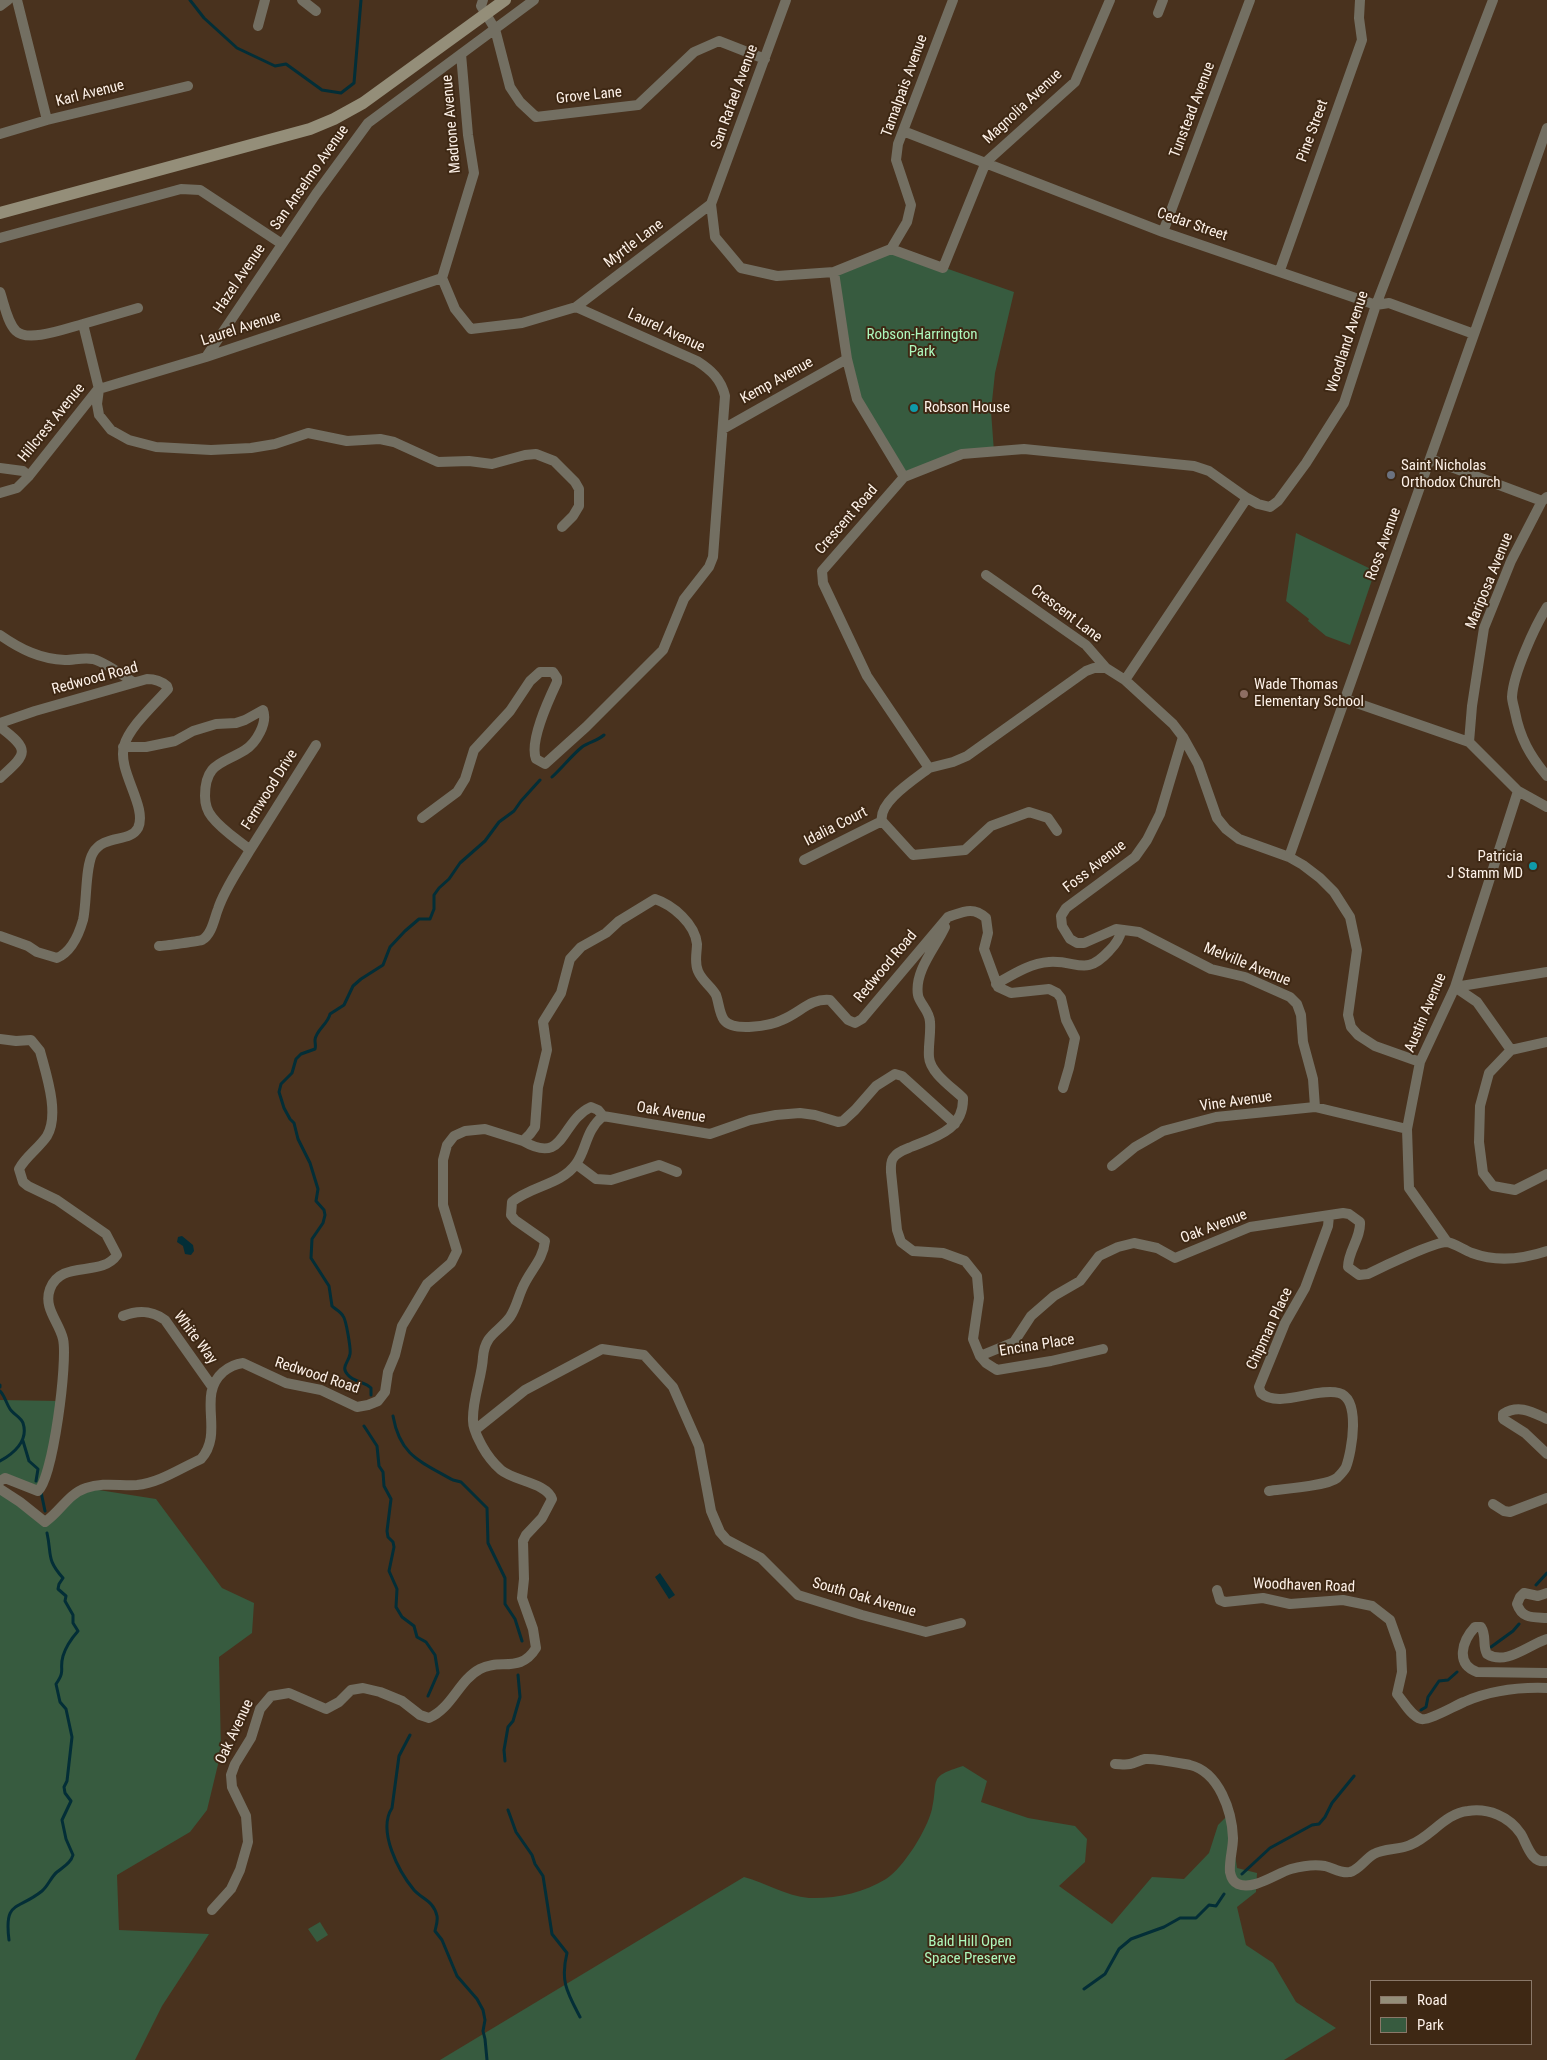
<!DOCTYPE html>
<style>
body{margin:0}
#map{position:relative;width:1547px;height:2060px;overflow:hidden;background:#49321e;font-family:"Roboto Condensed",sans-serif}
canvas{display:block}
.legend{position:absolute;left:1370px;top:1980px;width:162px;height:65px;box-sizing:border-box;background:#3e2814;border:1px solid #8a7869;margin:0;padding:6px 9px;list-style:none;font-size:15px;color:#fdf1e8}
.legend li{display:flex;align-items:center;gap:10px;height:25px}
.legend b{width:25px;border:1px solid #8a7869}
</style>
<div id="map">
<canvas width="1547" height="2060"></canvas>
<ul class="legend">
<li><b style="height:6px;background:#948e79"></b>Road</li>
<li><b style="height:14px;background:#375b3f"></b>Park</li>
</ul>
</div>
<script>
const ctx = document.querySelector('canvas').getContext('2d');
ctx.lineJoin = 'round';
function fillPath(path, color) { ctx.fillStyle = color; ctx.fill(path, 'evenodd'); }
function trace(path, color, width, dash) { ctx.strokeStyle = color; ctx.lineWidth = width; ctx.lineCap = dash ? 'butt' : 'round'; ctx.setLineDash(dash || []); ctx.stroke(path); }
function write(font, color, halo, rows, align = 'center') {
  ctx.font = font + ' "Roboto Condensed",sans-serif'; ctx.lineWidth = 4; ctx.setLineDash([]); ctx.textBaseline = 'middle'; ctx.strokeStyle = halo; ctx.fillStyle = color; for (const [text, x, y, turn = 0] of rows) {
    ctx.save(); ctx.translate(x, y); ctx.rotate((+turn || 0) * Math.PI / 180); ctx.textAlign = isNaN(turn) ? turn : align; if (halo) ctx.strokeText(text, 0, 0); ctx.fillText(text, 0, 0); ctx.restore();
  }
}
const green = new Path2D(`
 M891,249L1014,292L995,373L991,411L994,452L962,454L904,477L857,399L834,272Z
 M1296,533L1375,571L1350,645L1326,636L1308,621L1309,619L1286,601Z
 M0,1400L60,1401L42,1488L0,1481Z
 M86,1488L156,1499L222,1588L254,1603L252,1633L219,1657L221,1752L207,1810L190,1832L117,1875L119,1930L209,1934L162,2006L135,2060H0V1489L43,1521Z
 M963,1766L987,1781L981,1802L1028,1818L1075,1826L1087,1839L1085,1862L1059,1886L1112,1924L1152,1877L1184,1879L1209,1853L1218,1825L1229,1814L1237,1868L1257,1873L1256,1892L1237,1907L1246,1945L1273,1963L1296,2002L1336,2028L1284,2060H440L744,1877C766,1883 786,1896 809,1898C835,1899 863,1893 886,1879C904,1867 927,1830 932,1809C939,1779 927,1777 963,1766Z
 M320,1922L328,1935L317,1942L308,1929Z`);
const water = new Path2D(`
 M182,1236L193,1245L194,1251L191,1255L185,1254L183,1246L177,1242L178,1237Z
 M660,1573L675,1595L669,1599L655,1577Z`);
const stream = new Path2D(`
 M190,0L204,18L237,48L275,66L286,64L322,90L341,93L354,83L361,0
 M552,777C563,767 571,756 582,747C589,742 597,741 604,735
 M0,1385V1387
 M0,1391C5,1396 6,1403 10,1409C13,1414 21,1417 23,1423C29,1441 13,1454 0,1461
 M371,1395V1388C365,1382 354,1382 348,1375C340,1367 349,1362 350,1354C351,1349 346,1319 343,1316C341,1312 335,1309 332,1306L329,1286L311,1258L312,1239L323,1223L325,1215L324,1210L316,1201L318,1189L310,1163L298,1139L294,1123L290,1119L284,1108L279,1092L281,1084L292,1073L296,1059L301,1054L315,1049C316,1046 315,1044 315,1040C316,1030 328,1024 330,1014L344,1005L353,986L361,979L383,965L390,947L405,931L419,919H430L434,909V895L439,888L449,879L460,863L485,841L499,822L514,811L521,801L540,780
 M393,1416C400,1456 421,1462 453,1480L461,1482L487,1508L488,1543L505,1578V1604L515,1619L522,1641
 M364,1426L377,1446L379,1466L383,1472L384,1486L391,1499L387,1531L388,1537L393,1542L394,1547L389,1571L397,1589L396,1607L402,1617L414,1626L417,1637L426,1642L435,1655L438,1673L428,1696
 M23,1441L29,1461L38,1469L36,1481
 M41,1492L45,1511
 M1536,1585L1547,1573
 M1491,1647L1513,1631L1519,1624
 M1421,1710L1426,1707L1428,1697L1439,1681L1448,1680L1457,1672
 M410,1735L399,1756L392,1808C377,1831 399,1872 414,1890C422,1899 434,1901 437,1916C438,1921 436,1926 435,1931L442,1940L457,1976L477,1999L483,2010L485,2020L483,2031L485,2039L487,2060
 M505,1761L504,1750L508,1727L513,1721L520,1697L518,1675
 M508,1810L516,1832L532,1855L535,1864L543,1876L552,1934L567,1953C560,1981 567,1992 580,2017
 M1242,1874L1270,1848L1312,1825L1319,1824L1325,1817L1332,1803L1354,1776
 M9,1940C4,1900 17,1911 42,1891C48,1886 51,1877 57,1872C63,1867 71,1863 73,1855L66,1839L62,1820L71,1801L65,1793L64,1787L67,1781L72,1737L66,1709L60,1702L56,1684C66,1670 59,1670 63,1656C66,1646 71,1639 78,1631L73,1623V1615L65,1601L66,1596L58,1589L59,1584L63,1578C46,1559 52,1555 47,1533
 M1084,1989L1105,1974L1119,1949L1131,1939L1164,1927L1180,1918H1196L1209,1905L1216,1906L1224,1894`);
const minor = new Path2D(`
 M17,0L47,120
 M302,0L316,11
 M483,0L481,6L495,29L510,87L520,102L536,117L638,105L694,52L719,41L765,59
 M786,0L711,204L715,237L741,268L777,276L834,272L891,249L907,222L911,205L896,160L898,144L953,0
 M0,6L8,0
 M1158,13L1163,0
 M258,26L265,0
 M903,131L1163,232L1376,305L1389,303L1474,334
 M0,134L47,120L188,86
 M1163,232L1250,0
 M0,238L181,189L200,190L282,244
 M891,249L943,268L986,162L1075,82L1110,0
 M1280,270L1362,40L1359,18L1360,0
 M834,272L847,359L857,399L904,477
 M442,278L474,173L468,135L461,54
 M0,292C4,303 7,322 16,331C28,343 67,328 83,324L99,389L97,404L99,415L111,430L129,440L156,447L211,450L251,448L275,444L308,433L347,441L380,439L394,442L438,462L469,461L492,464L525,455L536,454L554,461L575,482L579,489V506L573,516L562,527
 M576,307L711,204
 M83,324L138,308
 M206,357L316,194L368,123L534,0
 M99,389L206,357L442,278
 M723,429L847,359
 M1430,459L1542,501
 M0,468L23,471L29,476L17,488L0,493
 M29,476L98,389
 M986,575L1086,645L1106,668L1125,680L1173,724L1183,737L1198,764L1217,818L1226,829L1239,839L1289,857L1303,865L1320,878L1334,892L1350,917L1357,950L1348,1015L1351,1027L1358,1035L1375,1046L1420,1062
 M1547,607C1535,626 1513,674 1512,697C1512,701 1514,707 1515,712C1520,738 1530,756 1547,776
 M0,635C20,649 40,659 65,660C74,660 84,657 93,659C104,662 123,675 133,682
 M1106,668H1094L1086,671L967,756L953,762L929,768L867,676L823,583L822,571L904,477L962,454L1024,449L1194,466L1209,471L1247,498
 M1125,680L1247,498L1258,504L1270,507L1278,501L1306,463L1344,403L1376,305L1493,0
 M1345,699L1469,742L1518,791L1547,807
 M0,723L35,711L147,679C155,679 161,681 167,686L168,689C155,704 129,727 124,746C117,771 148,807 138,828C130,843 104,834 93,853C85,866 87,903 83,920C79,934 71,952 57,958L37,952L28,946L0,936
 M0,727C32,751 26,754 0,778
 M1183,737L1160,814L1147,840L1135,857L1066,908L1061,916L1062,926L1070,939L1077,943H1084L1116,929L1139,932L1211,969L1245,977L1290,997L1297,1004L1301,1015L1303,1042L1313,1079L1315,1107
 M1469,742L1472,706L1484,628L1511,561L1542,501L1547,497
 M123,747H146L175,741L193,731L216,724L236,723L245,720L263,710C268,723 256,743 245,750C223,764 205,762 205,796C205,804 207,811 212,817C222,830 238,840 250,850L316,745
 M929,768C915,779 878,802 882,821L913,855L965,850L991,826L1029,812L1048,818L1057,831
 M422,818L457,792L465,779L474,750L510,711L530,681L540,672H553L557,678V682C549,699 529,741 536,759L545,764L586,727L663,650L684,599L709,567L713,557L725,396C721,379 711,370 697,361L576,307L522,323L471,329L455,309L442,278
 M1289,857L1547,128
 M804,860L882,821
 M945,927C936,947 914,971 918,995C919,1003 930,1011 930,1022C931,1034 928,1046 929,1057C930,1073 953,1088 963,1098C964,1130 935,1137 911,1147C906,1149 897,1152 894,1157C890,1161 891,1167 891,1172L897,1230L901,1242L913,1251L943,1253L965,1261L977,1276L979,1298L973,1339L980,1356L986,1363L997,1370L1051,1361L1103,1349
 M159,946C163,946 200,941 202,940C212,934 214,919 218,909C225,888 239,869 250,850
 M996,984C1012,975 1030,963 1049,962C1078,960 1085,977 1109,951C1115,945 1120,939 1121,931
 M1455,987L1477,1002L1511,1050L1489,1073L1480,1106L1479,1142L1483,1173L1493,1186L1515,1190L1547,1174
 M1455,987L1547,972
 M0,1039L16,1041L31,1040L40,1051C46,1074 60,1114 47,1136C39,1148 26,1156 19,1169L23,1182L28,1186L57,1200L106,1234L117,1255C101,1278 61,1259 50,1289C43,1308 59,1322 63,1339C68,1361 53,1478 38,1491L5,1478L0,1481
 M1511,1050L1547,1042
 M523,1141C566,1166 560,1121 591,1107L598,1110L603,1116
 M576,1164L596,1179L611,1180L659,1165L677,1172
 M1112,1166L1135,1147L1163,1131L1216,1117L1315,1107L1407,1129
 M1447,1242L1409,1188L1407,1129L1420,1062L1455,987L1518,791
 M123,1316C138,1310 151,1310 165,1320L211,1385
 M980,1356L1014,1342L1031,1316L1054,1296L1080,1281L1099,1256L1118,1247L1134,1243L1157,1248L1175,1258L1250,1227L1343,1213L1349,1214L1360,1222C1361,1238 1348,1251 1348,1267L1359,1275L1368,1274C1382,1267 1434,1242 1447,1242C1454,1243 1464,1250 1472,1253C1496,1262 1523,1259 1547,1251
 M1547,1419C1532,1412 1519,1404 1503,1414V1419L1525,1433L1547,1454
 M475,1430L525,1390L602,1349L644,1355L673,1387L699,1446L711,1511L720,1532L727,1540L761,1558L798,1595L862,1615L926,1632L961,1623
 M0,1489L20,1502L45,1522C60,1512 68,1494 86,1488C103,1482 120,1486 137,1485C159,1483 181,1468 201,1459C225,1432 196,1396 223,1372C229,1367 235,1364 243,1363L286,1383L321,1390L357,1407L368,1405L378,1401L385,1392L388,1372L395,1355L402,1326L427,1284L451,1263L457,1251L443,1205V1160L447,1145L454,1136L465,1131L485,1129L523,1141L530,1134L535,1127L538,1087L547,1050L543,1022L561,993L570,959L581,947L606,933L619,921L655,899C673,905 695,924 697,944C697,953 694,962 698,971C702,981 711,986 716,995C719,1003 719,1013 724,1020C733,1032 770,1026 782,1020C800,1013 810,998 830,1000L848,1020L855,1023L862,1019L948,917C963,912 973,906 986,918L988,933L984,949L998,987L1011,993L1049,989L1057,993L1061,998L1066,1020L1075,1038L1069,1068L1063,1088
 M1269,1491C1283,1489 1327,1486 1337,1478C1340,1475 1344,1471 1346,1467C1352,1451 1361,1399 1339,1393C1317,1387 1278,1409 1261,1393L1259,1387L1285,1323L1305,1288L1328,1226L1329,1216
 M1493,1504L1504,1511L1510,1512L1547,1498
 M1217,1590L1220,1600L1225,1602L1263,1598L1290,1604L1343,1600L1372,1606L1390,1620L1401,1651L1402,1672L1397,1694C1403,1701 1411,1716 1421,1719C1429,1721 1454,1706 1464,1702C1489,1691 1519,1687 1547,1688
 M1547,1593L1538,1596L1524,1593L1520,1597L1517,1604C1522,1619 1533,1617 1547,1618
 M1547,1639C1528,1645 1506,1666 1487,1654C1482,1645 1487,1636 1481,1627H1475C1462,1641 1455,1664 1477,1672L1547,1673
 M1115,1764C1120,1764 1125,1765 1130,1764C1135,1763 1140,1760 1145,1759C1155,1758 1179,1763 1190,1765C1219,1772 1232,1811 1233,1838C1233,1849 1229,1861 1230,1872C1231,1877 1233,1882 1238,1884C1253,1891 1277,1873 1291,1869C1302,1866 1314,1864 1325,1866C1333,1868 1342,1874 1350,1872C1359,1870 1366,1858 1374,1854C1384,1848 1399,1850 1410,1845C1431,1837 1445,1813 1468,1811C1488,1808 1509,1816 1521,1834C1527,1844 1531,1864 1547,1861
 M212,1910L231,1889L240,1870L248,1842L246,1816L232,1787L231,1775L235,1764L251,1738L260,1709L271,1696L289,1693L326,1709L339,1702L351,1690L363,1688L380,1692L402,1701L420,1715L429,1718C452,1708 459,1680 480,1669C500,1658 520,1674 536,1648L533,1629L522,1598L524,1579L523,1541L526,1535L542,1518L552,1499C547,1483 514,1481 501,1470C493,1463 487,1455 482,1446C478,1438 473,1430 473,1421C472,1399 482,1378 483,1357C485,1334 498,1333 510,1317C516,1308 518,1298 522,1289C529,1271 543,1261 545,1241L515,1220L511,1215L512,1202C530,1186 561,1185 576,1164C587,1149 585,1131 603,1116L710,1134L750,1120L776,1115L800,1113L815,1115L838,1122L843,1121L855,1110L876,1086L895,1074L902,1076L955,1124`);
const secondary = new Path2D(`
 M0,213L310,129L334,119L363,103L505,0`);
const markers = [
 [914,408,5,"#0f9aa8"],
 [1391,475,5,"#6b7280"],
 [1244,694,5,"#8d6e63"],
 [1533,866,5,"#0f9aa8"]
];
const streetNames = [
 ["Tamalpais Avenue",905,86,-70],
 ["Karl Avenue",90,94,-14],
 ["Grove Lane",589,96,-6],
 ["San Rafael Avenue",735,97,-70],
 ["Magnolia Avenue",1023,107,-43],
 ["Tunstead Avenue",1193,110,-69],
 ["Madrone Avenue",452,124,-95],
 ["Pine Street",1313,131,-70],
 ["San Anselmo Avenue",310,178,-55],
 ["Cedar Street",1192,225,19],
 ["Myrtle Lane",634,244,-37],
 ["Hazel Avenue",240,279,-56],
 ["Laurel Avenue",241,329,-18],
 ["Laurel Avenue",666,331,25],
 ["Woodland Avenue",1348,342,-72],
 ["Kemp Avenue",777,381,-29],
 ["Hillcrest Avenue",52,423,-51],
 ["Crescent Road",847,520,-49],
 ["Ross Avenue",1384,544,-70],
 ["Mariposa Avenue",1490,581,-68],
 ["Crescent Lane",1066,614,37],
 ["Redwood Road",95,679,-15],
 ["Fernwood Drive",270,790,-58],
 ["Idalia Court",836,827,-27],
 ["Foss Avenue",1095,867,-38],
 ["Melville Avenue",1247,965,22],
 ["Redwood Road",886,967,-50],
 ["Austin Avenue",1426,1013,-67],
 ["Vine Avenue",1236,1102,-8],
 ["Oak Avenue",671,1113,9],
 ["Oak Avenue",1214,1227,-21],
 ["Chipman Place",1270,1329,-65],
 ["White Way",195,1338,53],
 ["Encina Place",1037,1346,-9],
 ["Redwood Road",317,1376,18],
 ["Woodhaven Road",1304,1586,2],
 ["South Oak Avenue",864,1598,16],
 ["Oak Avenue",235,1732,-65]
];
const parkNames = [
 ["Robson-Harrington",922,335],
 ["Park",922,352],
 ["Bald Hill Open",970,1942],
 ["Space Preserve",970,1959]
];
const poiNames = [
 ["Robson House",924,408],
 ["Saint Nicholas",1401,466],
 ["Orthodox Church",1401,483],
 ["Wade Thomas",1254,685],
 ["Elementary School",1254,702],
 ["Patricia",1523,857,"right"],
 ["J Stamm MD",1523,874,"right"]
];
fillPath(green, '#375b3f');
fillPath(water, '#032e37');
trace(stream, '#032e37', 3);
trace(minor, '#736f62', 10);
trace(secondary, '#948e79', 12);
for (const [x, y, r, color] of markers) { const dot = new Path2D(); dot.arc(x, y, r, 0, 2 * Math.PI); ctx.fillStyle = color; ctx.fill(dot); trace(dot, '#3e2814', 2); }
write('15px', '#fdf1e8', '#3e2814', streetNames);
write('15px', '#aef8bd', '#3e2814', parkNames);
write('15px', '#fdf1e8', '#3e2814', poiNames, 'left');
</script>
